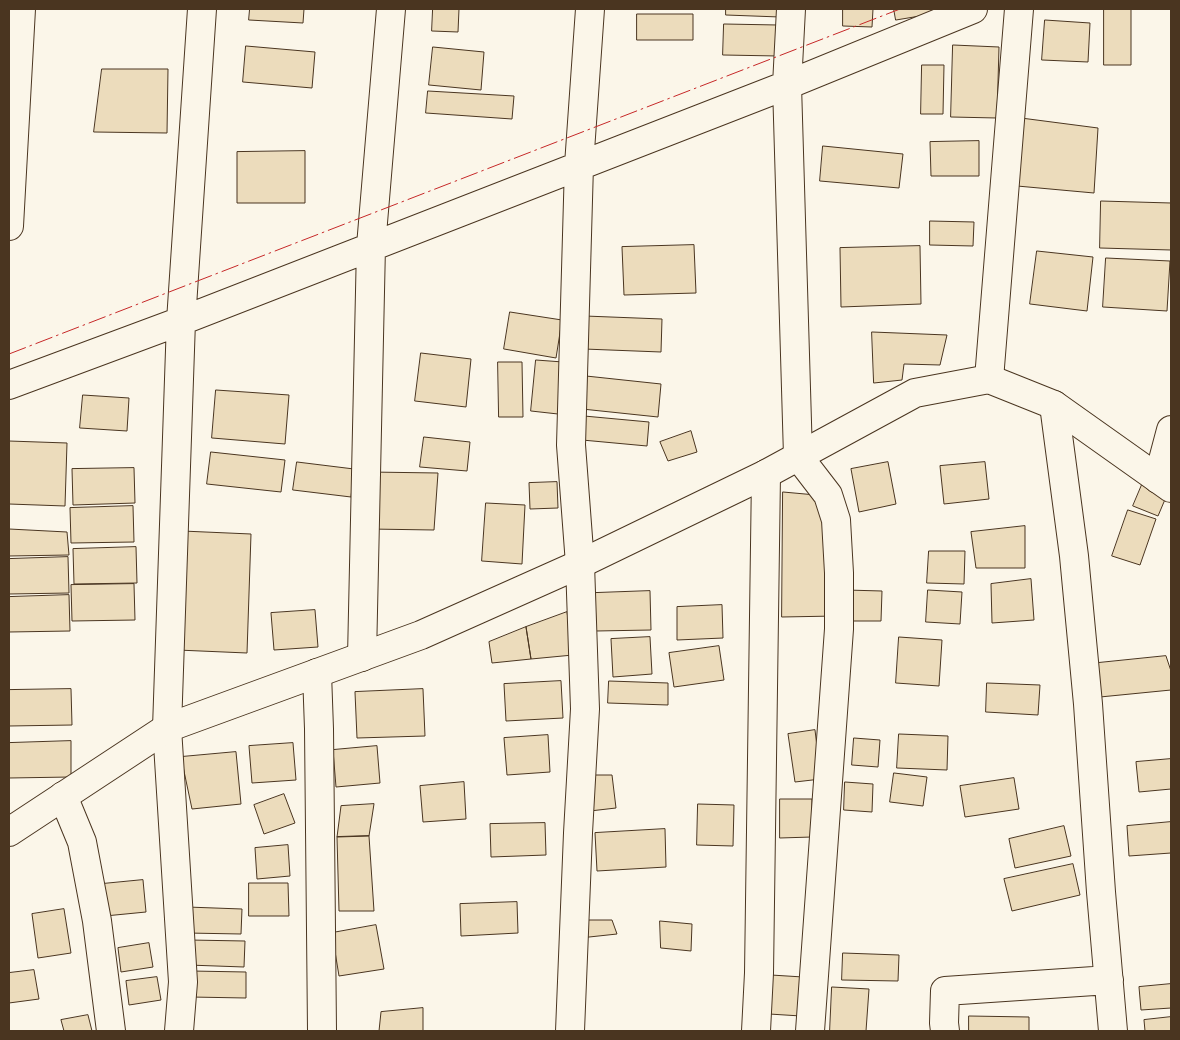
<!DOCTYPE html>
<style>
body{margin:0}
#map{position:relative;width:1180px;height:1040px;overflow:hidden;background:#fbf6e9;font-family:"Roboto Condensed",sans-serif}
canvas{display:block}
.frame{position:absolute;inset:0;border:10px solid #4a3520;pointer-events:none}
</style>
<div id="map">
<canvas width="1180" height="1040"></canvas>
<div class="frame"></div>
</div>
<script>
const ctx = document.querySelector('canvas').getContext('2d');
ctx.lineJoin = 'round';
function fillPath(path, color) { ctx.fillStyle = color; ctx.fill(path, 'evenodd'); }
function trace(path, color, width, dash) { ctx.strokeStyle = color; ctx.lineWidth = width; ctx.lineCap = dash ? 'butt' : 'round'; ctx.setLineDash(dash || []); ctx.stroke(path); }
const building = new Path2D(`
 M250,9H304L303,23L249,20Z
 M433,9H459L458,32L432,31Z
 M726,9H780V17L726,15Z
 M843,9H873L872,27L843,26Z
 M894,9H931L932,14L896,20Z
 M1104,9H1131V65H1104Z
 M637,14H693V40H637Z
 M1045,20L1090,23L1088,62L1042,60Z
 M724,24L778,25V56L723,55Z
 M953,45L999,47L997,118L951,117Z
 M246,46L315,52L312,88L243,82Z
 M433,47L484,52L481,90L429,85Z
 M922,65H944L943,114H921Z
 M102,69H168L167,133L94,132Z
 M428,91L514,96L512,119L426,113Z
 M1021,118L1098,128L1094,193L1017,186Z
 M979,141V176H931L930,142Z
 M823,146L903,154L899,188L820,181Z
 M305,151V203H237V152Z
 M1101,201L1171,203V250L1100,248Z
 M930,221L974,222L973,246L930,245Z
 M694,245L696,293L624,295L622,247Z
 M920,246L921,304L841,307L840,248Z
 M1037,251L1093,257L1087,311L1030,304Z
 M1106,258L1170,261L1167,311L1103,307Z
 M510,312L562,320L556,358L504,349Z
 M585,316L662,319L661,352L584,349Z
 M872,332L947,335L940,365L904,364L902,380L874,383Z
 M421,353L471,359L466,407L415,401Z
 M536,360L563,362L558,414L531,411Z
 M498,362H522L523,417H499Z
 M586,376L661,384L658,417L582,409Z
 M216,390L289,395L285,444L212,438Z
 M83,395L129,398L127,431L80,428Z
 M584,416L649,422L647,446L582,440Z
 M691,431L697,452L668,461L660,442Z
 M424,437L470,442L467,471L420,467Z
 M9,441L67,443L65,506L9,504Z
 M211,452L285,460L281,492L207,484Z
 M297,462L354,469L351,497L293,490Z
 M888,462L896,504L859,512L851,469Z
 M985,462L989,499L944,504L940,466Z
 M134,468L135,503L73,505L72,469Z
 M369,472L438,473L434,530L369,529Z
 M1144,480L1169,490L1158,516L1133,506Z
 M557,482L558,508L530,509L529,483Z
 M783,492L827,496L836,616L782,617Z
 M486,503L525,505L522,564L482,561Z
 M133,506L134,542L71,543L70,508Z
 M1128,510L1156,519L1140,565L1112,556Z
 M1025,526V568H976L971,532Z
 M9,529L67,532L69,555L9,556Z
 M182,531L251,534L247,653L177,650Z
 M136,547L137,583L74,584L73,549Z
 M929,551H965L964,584L927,583Z
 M68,557L69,593L9,594V559Z
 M1031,579L1034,620L992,623L991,584Z
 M134,584L135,620L72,621L71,585Z
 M846,590L882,591L881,621H845Z
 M928,590L962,592L960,624L926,622Z
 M650,591L651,630L596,631L595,593Z
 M69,595L70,631L9,632V597Z
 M722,605L723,638L677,640V607Z
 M315,610L318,647L274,650L271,613Z
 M567,612L573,655L531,659L526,627Z
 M526,627L531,659L492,663L489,642Z
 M650,637L652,674L613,677L611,639Z
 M899,637L942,640L939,686L896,683Z
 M719,646L724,680L674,687L669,653Z
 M1166,656L1171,671V690L1100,697L1098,663Z
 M561,681L563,718L506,721L504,684Z
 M609,681L668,683V705L608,703Z
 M987,683L1040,685L1038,715L986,712Z
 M71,689L72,725L9,726V690Z
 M423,689L425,736L357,738L355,692Z
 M815,730L821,779L795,782L788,734Z
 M899,734L948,736L947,770L897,768Z
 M548,735L550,772L507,775L504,738Z
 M854,738L880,740L878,767L852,765Z
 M71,741V777L9,778V743Z
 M293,743L296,780L252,783L249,746Z
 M377,746L380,783L336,787L333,750Z
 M236,752L241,804L192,809L181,757Z
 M1171,759V789L1139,792L1136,762Z
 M894,773L927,777L923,806L890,802Z
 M590,775H612L616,808L590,811Z
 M1014,778L1019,809L965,817L960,786Z
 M464,782L466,819L423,822L420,786Z
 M845,782L873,784L872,812L844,810Z
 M284,794L295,823L264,834L254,805Z
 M780,799H812V837L780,838Z
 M374,804L369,836L337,837L341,806Z
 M698,804L734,805L733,846L697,845Z
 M1171,822V853L1129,856L1127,826Z
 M545,823L546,855L491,857L490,824Z
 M1064,826L1071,856L1015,868L1009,839Z
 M665,829L666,867L597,871L595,833Z
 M369,836L374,911H339L337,837Z
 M288,845L290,876L257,879L255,848Z
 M1073,864L1080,895L1012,911L1004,879Z
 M143,880L146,912L105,916L102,884Z
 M249,883H288L289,916H249Z
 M517,902L518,933L461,936L460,904Z
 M187,907L242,909L241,934L186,933Z
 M64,909L71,953L38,958L32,914Z
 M578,920H612L617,934L580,938Z
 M660,921L692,924L691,951L661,948Z
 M376,925L384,969L339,976L332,933Z
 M189,940L245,941L244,967L188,965Z
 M149,943L153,967L121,972L118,948Z
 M843,953L899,955L898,981L842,980Z
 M34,970L39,999L9,1003V973Z
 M191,971L246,972V998L190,997Z
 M771,975L803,977L801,1016L769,1014Z
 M157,977L161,1000L129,1005L126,981Z
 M1171,984V1008L1141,1010L1139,987Z
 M832,987L869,989L866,1031H830Z
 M423,1008V1031H379L381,1012Z
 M88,1015L92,1031H64L61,1020Z
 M969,1016L1029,1017V1031H969Z
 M1171,1017V1031H1145L1144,1020Z`);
const street = new Path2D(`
 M791,9L787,85L798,456L828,495L836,520L839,573V629L810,1031
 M9,226L21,9
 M989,379L1019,9
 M9,385L181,321L787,85L973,9
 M1054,405L1074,556L1088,704L1101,892L1113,1031
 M1158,479L1171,430
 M362,657L371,246L391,9
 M317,673L319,729L322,1031
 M63,796L82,842L97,921L111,1031
 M179,1031L183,982L167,728L181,321L202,9
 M570,1031L578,833L585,709L580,564L571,445L579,165L590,9
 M756,1031L759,973L766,474
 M945,1031L944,1023L945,991L1109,980`);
const secondary = new Path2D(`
 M9,832L167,728L421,635L580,564L766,474L915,393L989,379L1054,405L1171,488`);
const power = new Path2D(`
 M9,354L900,9`);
fillPath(building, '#ecdcbc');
trace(building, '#4a3520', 1);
trace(street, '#4a3520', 30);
trace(secondary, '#4a3520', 30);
trace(street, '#fbf6e9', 28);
trace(secondary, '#fbf6e9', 28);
trace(power, '#c62828', 1, [18, 4, 2.5, 4]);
</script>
